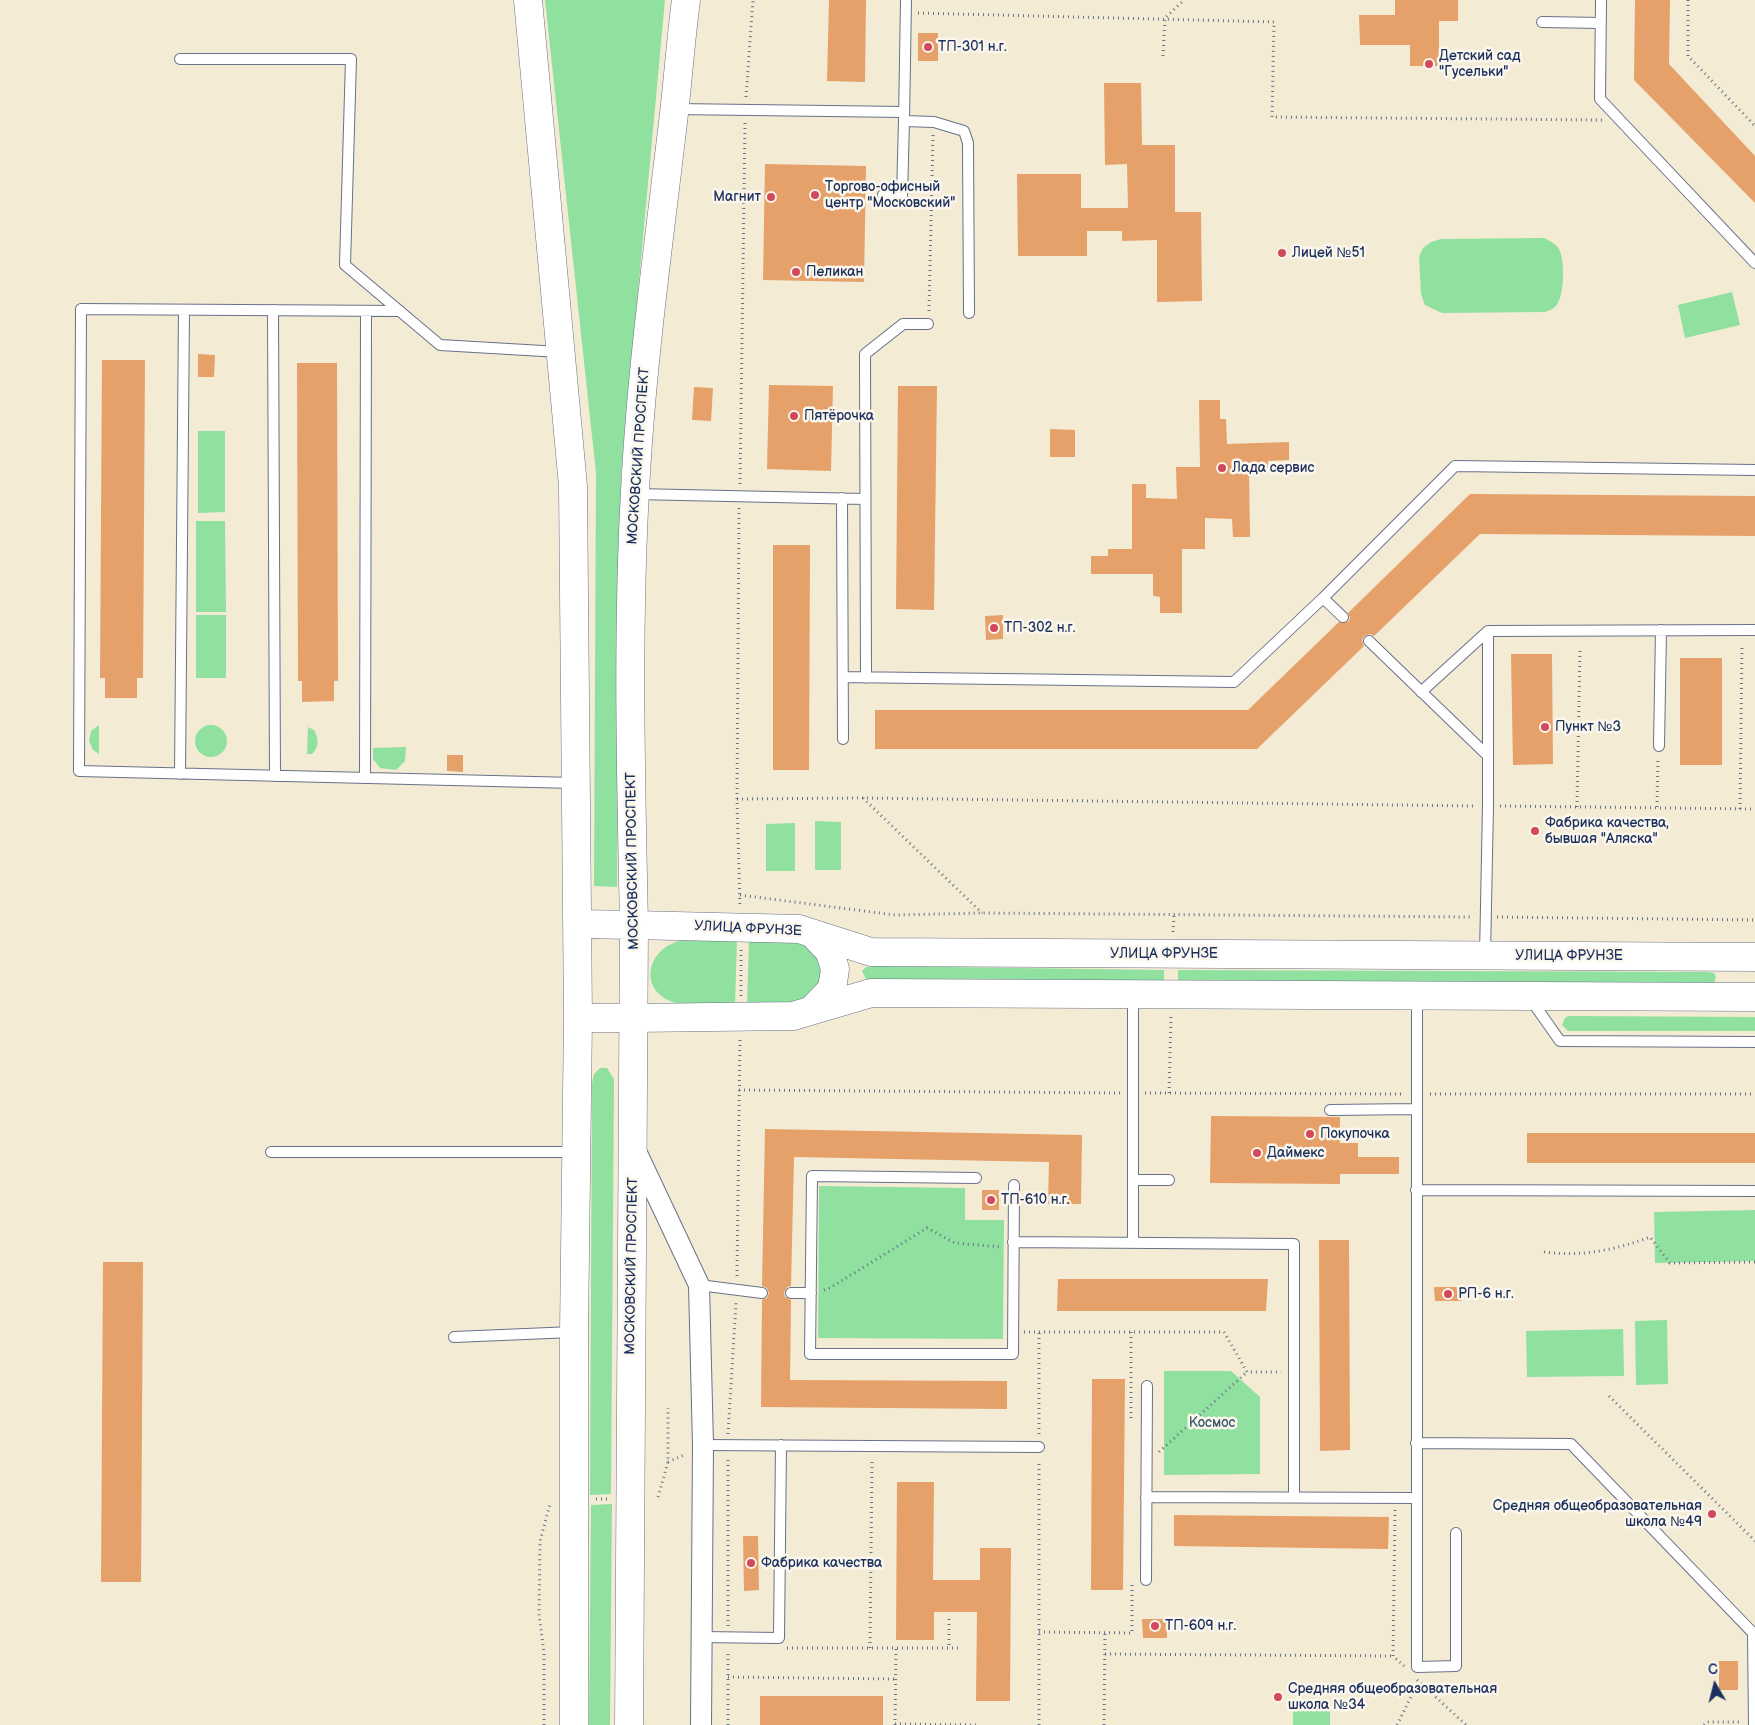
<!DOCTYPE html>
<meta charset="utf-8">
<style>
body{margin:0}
#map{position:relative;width:1755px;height:1725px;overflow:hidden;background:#f4ebd5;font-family:"Balsamiq Sans",sans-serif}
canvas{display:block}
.north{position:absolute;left:1690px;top:1660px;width:50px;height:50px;-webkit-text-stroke:4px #fbf7ec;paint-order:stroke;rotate:352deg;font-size:14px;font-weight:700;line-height:20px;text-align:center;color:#1b2f5e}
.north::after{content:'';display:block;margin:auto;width:18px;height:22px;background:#1b2f5e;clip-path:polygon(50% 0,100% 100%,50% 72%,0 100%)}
</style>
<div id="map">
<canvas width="1755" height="1725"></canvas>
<div class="north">С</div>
</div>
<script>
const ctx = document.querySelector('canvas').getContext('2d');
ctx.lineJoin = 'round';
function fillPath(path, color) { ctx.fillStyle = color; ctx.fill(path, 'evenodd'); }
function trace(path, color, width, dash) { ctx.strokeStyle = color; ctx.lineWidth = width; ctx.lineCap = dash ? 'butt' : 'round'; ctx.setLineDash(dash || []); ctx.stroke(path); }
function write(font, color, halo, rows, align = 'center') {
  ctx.font = font + ' "Balsamiq Sans",sans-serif'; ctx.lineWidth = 5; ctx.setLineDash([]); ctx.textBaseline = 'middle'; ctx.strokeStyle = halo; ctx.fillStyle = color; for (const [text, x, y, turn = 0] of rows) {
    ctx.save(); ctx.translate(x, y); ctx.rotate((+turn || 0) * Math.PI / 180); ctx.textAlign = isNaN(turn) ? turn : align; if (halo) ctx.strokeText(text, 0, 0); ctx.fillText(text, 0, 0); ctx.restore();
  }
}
const green = new Path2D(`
 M545,0H665L621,475L617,887L594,886L596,473Z
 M1544,238C1550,241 1555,243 1559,249C1565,260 1565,298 1555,307C1553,309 1548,311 1545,312L1442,313L1425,305L1421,294L1419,257L1423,248L1431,242L1441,239Z
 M1732,292L1740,325L1685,338L1678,305Z
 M198,431H225V512L198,513Z
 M196,521H225L226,612H196Z
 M196,615H226V678H196Z
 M99,725V754L93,750L89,741L91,731Z
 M195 741a16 16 0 1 1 32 0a16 16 0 1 1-32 0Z
 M308,727L314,730C319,739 319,747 312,754H307Z
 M406,747L405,761L396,770L380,768L373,759V748Z
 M815,821L841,822V870H815Z
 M795,823V871H766V824Z
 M685,940L737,941L735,1005C716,1005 688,1009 670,1001C636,986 650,944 685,940Z
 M749,941C764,941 786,938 800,943C816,949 827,973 817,988C814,994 808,998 803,1002L747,1005Z
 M874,966L1164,970V984L866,979L862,971L866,967Z
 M1178,970L1708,972L1714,973L1716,977L1713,985L1178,984Z
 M1568,1016L1755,1017V1031H1568L1562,1025L1565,1018Z
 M600,1068H607L614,1079L611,1494L590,1495L592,1083L594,1074Z
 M819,1186L965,1188V1220H1004L1003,1339L818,1338Z
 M1755,1210V1261L1655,1263L1654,1212Z
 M1667,1320L1668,1384L1636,1385L1635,1321Z
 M1623,1329L1624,1376L1527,1377L1526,1331Z
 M1164,1371H1231L1260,1397V1474L1164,1475Z
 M612,1504L610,1725H589L591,1505Z
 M1293,1703L1330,1704V1725H1293Z`);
const building = new Path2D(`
 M829,0H866L865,82L827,81Z
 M1395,0H1458V21H1439V66H1410V45H1360L1359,15H1395Z
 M1635,0H1670L1669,64L1755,156V203L1634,80Z
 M918,33H938V61H918Z
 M1104,83H1141L1142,145H1175V212H1201L1202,301L1157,302V240L1122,241V231H1087V256H1018L1017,174H1081V208H1128L1127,164L1105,165Z
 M765,164L866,166L864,282L763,280Z
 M198,354L215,355L214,377H198Z
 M102,360H145L143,678H137V698H105V678H100Z
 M297,363H337L338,681H334V701L302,702V681H298Z
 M769,385L833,386L831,471L767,469Z
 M898,386H937L934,610L896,609Z
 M694,387L713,388L711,421L692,420Z
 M1199,400H1220V419H1226L1227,444L1289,442V460L1268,461V468L1249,469L1250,537H1233L1232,519L1205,518V549H1182V613H1160V597L1153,596V574H1091V556H1108V549H1132V484H1146V498L1177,499L1176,467H1200Z
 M1050,429L1075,430V457H1050Z
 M1470,494L1755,496V536L1480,534L1374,636L1370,634L1364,636L1362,640L1364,646L1257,749H875V710H1248L1339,622H1348L1350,618L1348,613Z
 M773,545H810L809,770H773Z
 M1003,615V639L986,640L985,616Z
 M1511,654H1552L1553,764L1513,765Z
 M1680,658H1722V765H1680Z
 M447,755H463V772L447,771Z
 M1211,1116L1340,1117V1143H1358V1157H1399V1174H1340V1184L1210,1183Z
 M765,1129L1082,1135L1081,1204H1048L1049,1162L794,1157L791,1286L787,1287L784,1293L785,1297L791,1300L790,1380L1007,1381V1409L761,1407L762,1300L767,1298L769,1293L767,1288L762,1286Z
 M1527,1133H1755V1163H1527Z
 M982,1190H999V1210H982Z
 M1319,1240H1349L1350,1450L1320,1451Z
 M103,1262H143L141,1582H101Z
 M1058,1279H1268L1266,1311H1057Z
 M1434,1287H1461L1462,1301H1435Z
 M1092,1379H1125L1123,1590H1091Z
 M897,1482H934L933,1580H980V1548H1011L1010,1701H976L977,1612H934V1640H896Z
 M1174,1515L1389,1517L1388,1549L1174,1546Z
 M743,1536H758L759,1590L744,1591Z
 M1142,1619H1167V1638H1143Z
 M1719,1661H1738V1690H1719Z
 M760,1696H883V1725H760Z`);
const path = new Path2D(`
 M1688,0V56L1755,126
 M918,13L1274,22L1272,117L1602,120
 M1163,56L1165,18L1184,0
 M746,97L753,0
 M929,311L933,135
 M740,484L745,123
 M739,508L737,799L740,906
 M863,798L982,913
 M737,799L863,798L1476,806
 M1500,806L1755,809
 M1577,807L1580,650
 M1657,807L1658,759
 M1740,809L1742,645
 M740,895L895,915L982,913L1473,917
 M1497,917L1755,920
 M1173,932L1174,914
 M741,996V948
 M739,1090L1121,1093
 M1145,1093L1403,1094
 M1169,1093L1171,1016
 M1430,1094H1755
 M1544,1252C1582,1257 1615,1250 1650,1237L1670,1263L1755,1262
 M737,1276L740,1038
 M824,1290L830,1288L927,1228L955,1243L1001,1247
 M1024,1332H1224L1247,1372H1281
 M1131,1332V1419
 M1609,1396L1755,1541
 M728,1434L736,1303
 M1039,1434V1332
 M1159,1452L1247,1372
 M668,1462L686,1454
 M658,1497L668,1462V1408
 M596,1499H609
 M1395,1510L1393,1656L1404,1666
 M949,1619V1648
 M728,1626V1457
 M1039,1632L1132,1633V1583
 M787,1648H962
 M870,1648L872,1459
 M1105,1654L1393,1656
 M728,1677L896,1679
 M1417,1680L1466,1725
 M895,1724L978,1725
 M544,1725V1653L539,1614L540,1541L550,1504
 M728,1725V1650
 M895,1725L896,1648
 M1039,1725V1460
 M1104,1725L1105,1633
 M1397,1725L1419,1681
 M1704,1725L1707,1722H1742`);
const service = new Path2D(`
 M906,0L904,121L934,122L964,131L968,143L969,313
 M1601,0L1600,99L1755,263
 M1542,22L1601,23
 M180,59H351L345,265L440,345L560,352
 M675,109L904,112
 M883,195L902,196L904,121
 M273,310L275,776
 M400,311L81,309L79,771L575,783
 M636,494L865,499
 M842,498L843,739
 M1323,598L1343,617
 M1369,641L1488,756
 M843,677L1234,682L1323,598L1455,466L1755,470
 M866,678L865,354L903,324H928
 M1421,692L1488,631L1755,630
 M1659,746L1661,630
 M180,774L184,310
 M365,778L366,311
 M1485,955L1488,806V631
 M1133,995V1243
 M1417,996V1667L1456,1666V1533
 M1531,1000L1560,1041L1755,1042
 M1330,1110L1416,1109
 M271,1152H574
 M976,1178L812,1176L810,1354H1013L1014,1185
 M1133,1180H1169
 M1416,1190L1755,1191
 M1013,1242L1294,1244V1497
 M699,1285L762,1293
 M791,1293H811
 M454,1337L573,1332
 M1416,1443L1571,1444L1753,1633L1754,1725
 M703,1445L1039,1447
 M1146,1497L1416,1498
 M1146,1580L1147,1386
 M701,1637L779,1638L781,1445`);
const minor = new Path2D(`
 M635,1149L699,1285L703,1445L701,1725`);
const secondary = new Path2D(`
 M634,925L799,929L871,952L1755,957
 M812,1010L832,989L835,969L830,952L813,934
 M634,1018L793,1016L871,993L1755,997`);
const primary = new Path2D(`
 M528,0L573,486L578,1018L574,1332V1725
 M578,924L634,925
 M578,1018H634
 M629,1725L634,925C631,781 627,635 635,491C641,373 657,256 671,139C677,93 680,46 686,0`);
const markers = [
 [928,47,5,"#d1495b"],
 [1429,64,5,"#d1495b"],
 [815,195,5,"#d1495b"],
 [771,197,5,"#d1495b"],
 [1282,253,5,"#d1495b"],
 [796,272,5,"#d1495b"],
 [794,416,5,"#d1495b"],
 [1222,468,5,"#d1495b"],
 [994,628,5,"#d1495b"],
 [1545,727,5,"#d1495b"],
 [1535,831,5,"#d1495b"],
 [1310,1134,5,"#d1495b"],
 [1257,1153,5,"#d1495b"],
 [991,1200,5,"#d1495b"],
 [1448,1294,5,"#d1495b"],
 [1712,1514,5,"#d1495b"],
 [751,1563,5,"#d1495b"],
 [1155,1626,5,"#d1495b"],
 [1278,1697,5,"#d1495b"]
];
const poiNames = [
 ["ТП-301 н.г.",938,47],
 ["Детский сад",1439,56],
 ["\"Гусельки\"",1439,72],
 ["Торгово-офисный",825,187],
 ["центр \"Московский\"",825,203],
 ["Магнит",761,197,"right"],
 ["Лицей №51",1292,253],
 ["Пеликан",806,272],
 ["Пятёрочка",804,416],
 ["Лада сервис",1232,468],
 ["ТП-302 н.г.",1004,628],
 ["Пункт №3",1555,727],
 ["Фабрика качества,",1545,823],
 ["бывшая \"Аляска\"",1545,839],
 ["Покупочка",1320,1134],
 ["Даймекс",1267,1153],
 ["ТП-610 н.г.",1001,1200],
 ["РП-6 н.г.",1458,1294],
 ["Средняя общеобразовательная",1702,1506,"right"],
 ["школа №49",1702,1522,"right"],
 ["Фабрика качества",761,1563],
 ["ТП-609 н.г.",1165,1626],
 ["Средняя общеобразовательная",1288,1689],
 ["школа №34",1288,1705]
];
const streetNames = [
 ["МОСКОВСКИЙ ПРОСПЕКТ",639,456,-86],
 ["МОСКОВСКИЙ ПРОСПЕКТ",633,861,-91],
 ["УЛИЦА ФРУНЗЕ",748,929,3],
 ["УЛИЦА ФРУНЗЕ",1164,954],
 ["УЛИЦА ФРУНЗЕ",1569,956],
 ["МОСКОВСКИЙ ПРОСПЕКТ",632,1266,-89]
];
const parkNames = [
 ["Космос",1212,1423]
];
fillPath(green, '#90e09f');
fillPath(building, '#e6a069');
trace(service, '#677188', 12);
trace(minor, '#677188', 22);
trace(secondary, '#677188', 29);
trace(primary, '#677188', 29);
trace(path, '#677188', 3, [1, 4]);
trace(service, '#fff', 10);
trace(minor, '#fff', 20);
trace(secondary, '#fff', 28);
trace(primary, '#fff', 28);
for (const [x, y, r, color] of markers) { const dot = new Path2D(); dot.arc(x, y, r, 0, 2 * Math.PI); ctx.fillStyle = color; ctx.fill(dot); trace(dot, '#fbf7ec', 2); }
write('14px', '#1b2f5e', '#fbf7ec', poiNames, 'left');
write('14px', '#1b2f5e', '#fbf7ec', streetNames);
write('14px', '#385b6e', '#fbf7ec', parkNames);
</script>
